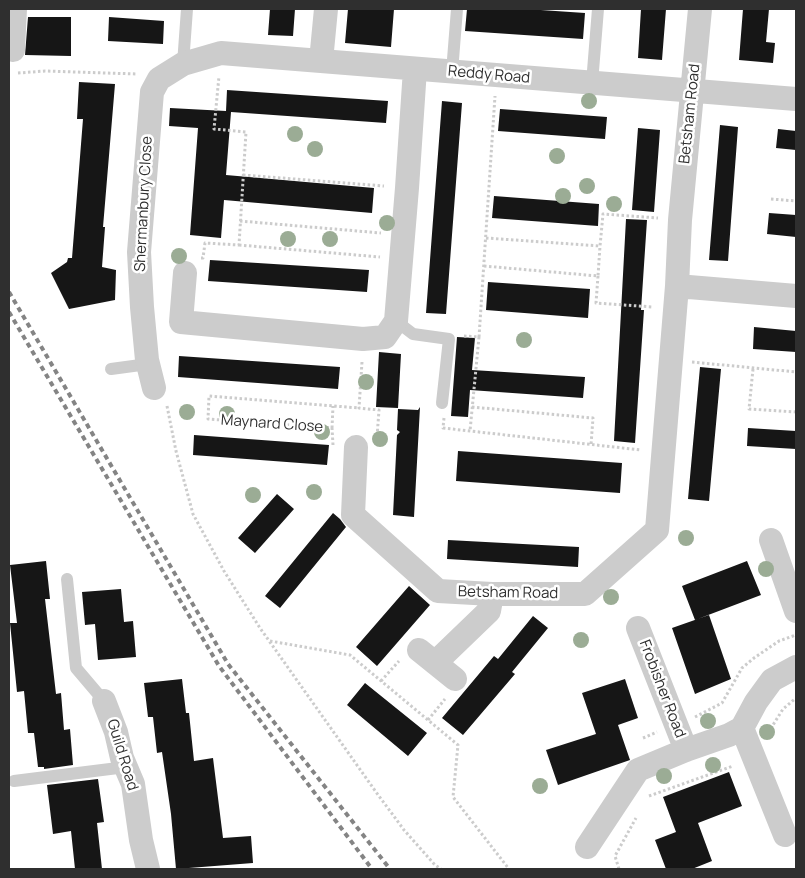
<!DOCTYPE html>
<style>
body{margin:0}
#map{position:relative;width:805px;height:878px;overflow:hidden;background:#fff;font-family:Manrope,sans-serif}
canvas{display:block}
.frame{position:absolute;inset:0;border:10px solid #2f2f2f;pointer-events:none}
</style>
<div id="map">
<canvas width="805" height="878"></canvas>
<div class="frame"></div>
</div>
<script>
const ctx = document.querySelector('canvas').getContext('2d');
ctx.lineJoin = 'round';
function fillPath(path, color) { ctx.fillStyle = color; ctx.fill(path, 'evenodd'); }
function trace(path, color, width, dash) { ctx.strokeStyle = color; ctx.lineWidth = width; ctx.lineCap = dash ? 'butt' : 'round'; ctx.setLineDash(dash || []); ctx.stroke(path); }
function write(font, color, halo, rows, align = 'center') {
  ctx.font = font + ' Manrope,sans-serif'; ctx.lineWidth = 5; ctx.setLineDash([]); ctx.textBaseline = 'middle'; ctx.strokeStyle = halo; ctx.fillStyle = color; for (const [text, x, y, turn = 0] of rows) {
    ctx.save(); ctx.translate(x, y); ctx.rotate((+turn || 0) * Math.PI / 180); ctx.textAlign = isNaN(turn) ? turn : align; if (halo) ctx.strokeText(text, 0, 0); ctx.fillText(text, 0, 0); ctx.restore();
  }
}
const building = new Path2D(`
 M270,9H295L293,36L268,35Z
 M348,9H394L391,47L345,43Z
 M467,9H526L585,13L583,39L465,31Z
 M641,9H666L662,60L638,58Z
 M743,9H769L766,42L775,43L773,63L739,60Z
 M28,17H71V56L25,55Z
 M109,17L164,21L163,44L108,41Z
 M79,82L115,84L103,227H105L102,267L116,270L115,300L69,309L51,273L67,262L68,258H72L83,119H77Z
 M227,90L388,101L386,123L231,112L226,175L374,188L372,213L224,200L221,238L190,235L198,128L169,126L170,108L226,111Z
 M442,101L462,103L446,314L426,313Z
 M500,109L607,117L605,139L498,131Z
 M720,125L738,127L728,261L709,260Z
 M638,128L660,130L654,212L632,210Z
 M778,129L796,131V150L776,148Z
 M494,196L599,204L598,226L492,218Z
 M769,213L796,215V237L767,234Z
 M626,219L647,220L641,310H644L635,443L614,441Z
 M210,260L369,270L367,292L208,281Z
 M488,282L590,289L588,318L486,310Z
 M754,327L796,331V352L753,349Z
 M457,337L475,338L472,370L585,377L583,398L470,390L468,417L451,416Z
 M379,352L401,354L398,408L376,407Z
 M179,356L340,367L338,389L178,377Z
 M700,367L721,369L709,501L688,499Z
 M420,407L414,517L393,515L397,435L400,432L397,430L398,409L418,410Z
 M748,428L796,431V449L747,446Z
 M194,435L329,445L327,465L193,455Z
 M458,451L622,463L620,493L456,481Z
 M277,494L294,509L255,553L238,538Z
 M333,513L340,519L346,527L280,608L265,596Z
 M448,540L579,547L578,567L447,559Z
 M46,561L50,599H45L56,694L61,693L64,730L70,729L73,765L44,769V767H38L34,733H28L24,691L17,692L10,623H17L10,565Z
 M747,561L761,595L695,620L682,586Z
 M409,586L430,605L377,666L356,647Z
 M121,589L124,622L133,621L136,657L98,660L95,624L85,625L82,592Z
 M709,615L731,679L695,694L672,628Z
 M533,616L548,628L512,672L515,674L463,735L442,718L494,656L498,659Z
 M182,679L186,713H189L194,761L213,758L223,838L251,836L253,863L176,869L171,814L162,752L157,753L153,717H148L144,683Z
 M625,679L638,718L618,725L630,760L558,785L546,750L596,734L582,693Z
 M365,683L427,733L408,756L347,705Z
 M729,772L742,806L698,823L712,861L692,869H666L655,840L676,832L663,797Z
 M98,779L104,822L97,823L102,869H75L71,831L53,834L47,785Z`);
const path = new Path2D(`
 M18,73L45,71L137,74
 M243,175L384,186
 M771,199L796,201
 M240,221L381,233
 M486,238L600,246L603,214L658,218
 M239,245L380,257
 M201,258H203L205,243L239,245L246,132L214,129L219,76
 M484,266L598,276L600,246
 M598,276L596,303L653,307
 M464,336L479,337L470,431
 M479,337L495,96
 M362,362L359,408L379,410L377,437
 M692,362L796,372
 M753,369L749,409L796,412
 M167,406L176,451L193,514L224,571L260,628L376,792L404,830L435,865L441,869
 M472,407L593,418L591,445
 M444,418L443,428L641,450
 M332,428L333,406
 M333,445L332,428L208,419L209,396L359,408
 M270,641L350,655L458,745L453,797L509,869
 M381,681L399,661
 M695,717L722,703L742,668L754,658L779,641L796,635
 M428,720L445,699
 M768,733L783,709L796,698
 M643,738L657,732
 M649,796L733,766
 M619,869L615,856L636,818`);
const service = new Path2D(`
 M183,64L187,9
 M452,72L457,9
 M592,83L598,9
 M396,321L413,334L449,339L442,403
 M111,369L148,364
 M67,579L76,668L104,701
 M14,781L126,767`);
const minor = new Path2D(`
 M13,50L15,9
 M321,61L326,9
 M185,273L181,322L363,339L385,337L396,321L407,188L415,69
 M677,286L796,296
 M154,388L147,360L142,307L139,252L152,92L159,79L183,64L221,53L796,99
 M356,447L353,515L438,591L492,594H585L657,530L677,286L680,220L700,9
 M771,540L796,611
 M638,628L686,750
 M419,650L455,679
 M435,663L489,611L492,594
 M104,701L116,732L122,758L133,784L141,840L148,869
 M742,728L785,835
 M587,847L638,770L686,750L729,735L742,728L756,702L772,680L796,667`);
const rail = new Path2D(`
 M9,292L228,664L390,869
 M9,312L219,666L372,869`);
const trees = [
 [589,101],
 [295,134],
 [315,149],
 [557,156],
 [587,186],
 [563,196],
 [614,204],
 [387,223],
 [288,239],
 [330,239],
 [179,256],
 [524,340],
 [366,382],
 [187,412],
 [227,414],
 [322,432],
 [380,439],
 [314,492],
 [253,495],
 [686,538],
 [766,569],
 [611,597],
 [581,640],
 [708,721],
 [767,732],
 [713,765],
 [664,776],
 [540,786]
];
const streetNames = [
 ["Reddy Road",489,75,5],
 ["Betsham Road",690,114,-84],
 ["Shermanbury Close",144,204,-87],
 ["Maynard Close",272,424,4],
 ["Betsham Road",508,593,1],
 ["Frobisher Road",662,689,69],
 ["Guild Road",122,755,73]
];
fillPath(building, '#161616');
trace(path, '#ccc', 3, [2.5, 2.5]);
trace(service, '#ccc', 12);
trace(minor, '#ccc', 24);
trace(rail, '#848484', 4, [5, 4]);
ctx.fillStyle = '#9bac95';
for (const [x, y] of trees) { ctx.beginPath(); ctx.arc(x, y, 8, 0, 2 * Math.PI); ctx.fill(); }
write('15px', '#2f2f2f', '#fff', streetNames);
</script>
